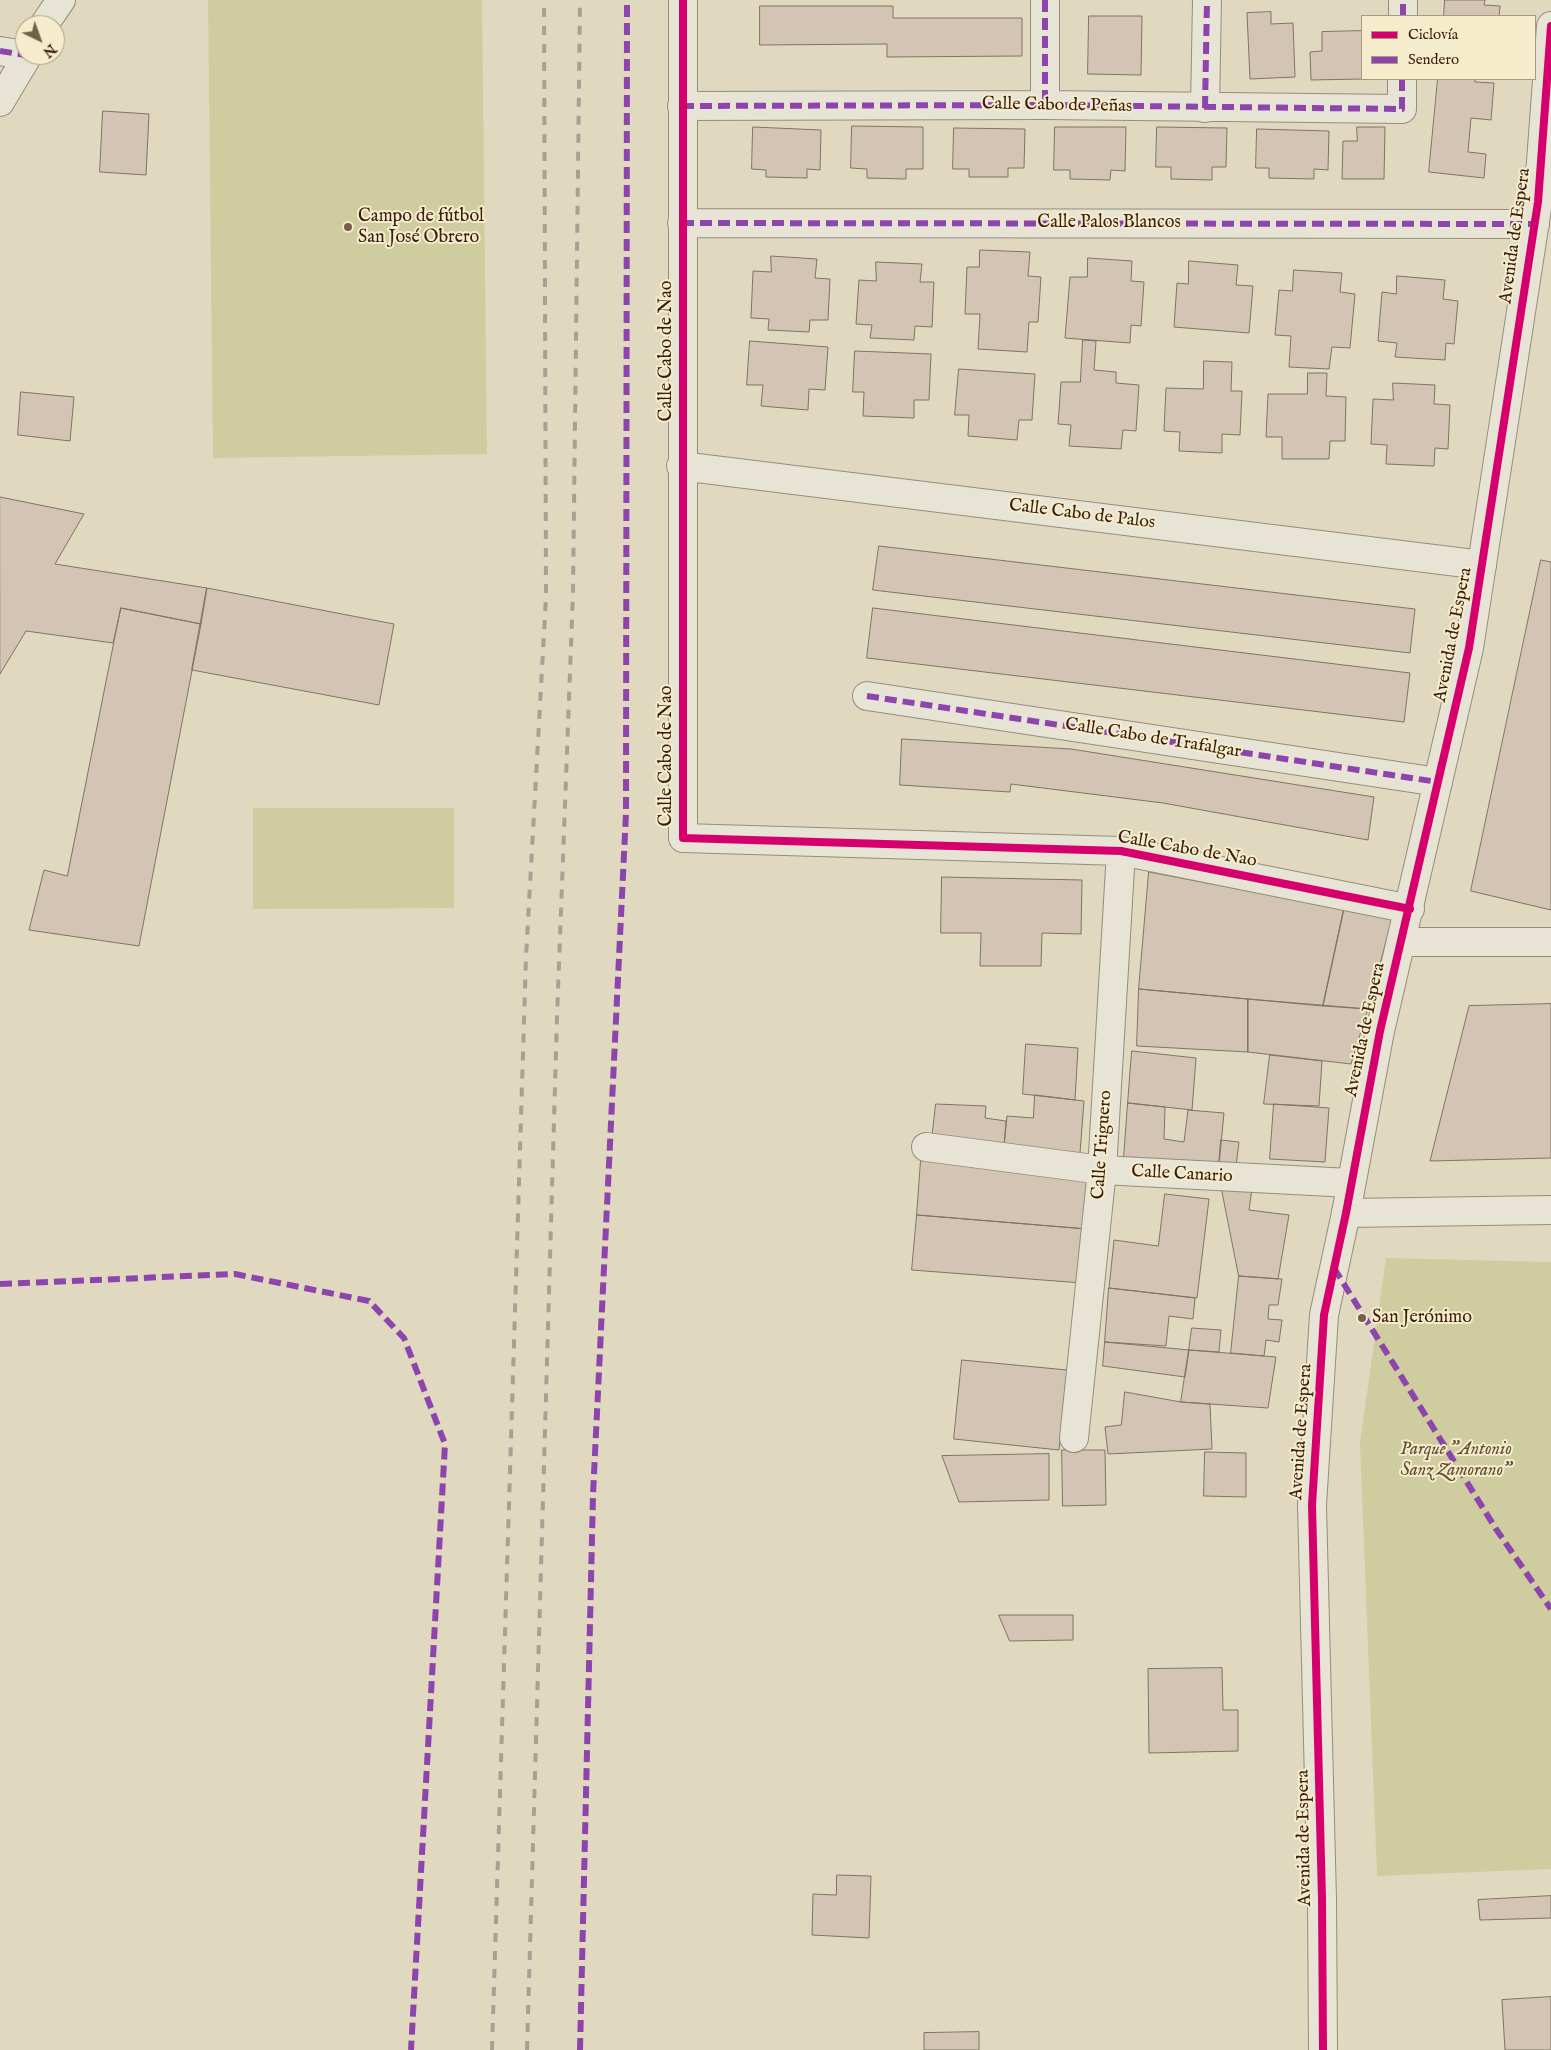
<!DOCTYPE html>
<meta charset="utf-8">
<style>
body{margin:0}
#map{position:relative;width:1551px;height:2050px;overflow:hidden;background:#e1d9bf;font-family:"IM FELL English",serif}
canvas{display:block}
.legend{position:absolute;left:1361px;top:15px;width:175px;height:65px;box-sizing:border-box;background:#f5eccc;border:1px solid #aa9980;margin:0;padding:6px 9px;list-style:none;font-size:15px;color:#3a1d0d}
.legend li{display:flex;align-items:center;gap:10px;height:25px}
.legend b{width:25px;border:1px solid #aa9980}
.north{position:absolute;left:15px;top:15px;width:50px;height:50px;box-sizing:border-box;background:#f5eccc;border:1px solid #aa9980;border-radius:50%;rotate:138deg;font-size:14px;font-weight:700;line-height:20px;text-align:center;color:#3a1d0d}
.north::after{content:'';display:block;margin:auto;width:18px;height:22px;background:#745f4b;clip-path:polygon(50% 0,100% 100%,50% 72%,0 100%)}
</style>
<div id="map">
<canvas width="1551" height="2050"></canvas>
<ul class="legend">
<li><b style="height:6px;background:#d6006c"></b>Ciclovía</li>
<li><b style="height:6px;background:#8e44ad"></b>Sendero</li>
</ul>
<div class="north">N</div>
</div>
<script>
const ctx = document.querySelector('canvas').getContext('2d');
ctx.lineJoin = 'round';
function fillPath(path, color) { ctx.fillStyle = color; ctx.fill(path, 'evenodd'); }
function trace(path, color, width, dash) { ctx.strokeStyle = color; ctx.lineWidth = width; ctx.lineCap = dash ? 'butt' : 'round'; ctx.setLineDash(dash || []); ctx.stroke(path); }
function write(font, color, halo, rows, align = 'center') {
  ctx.font = font + ' "IM FELL English",serif'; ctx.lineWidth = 4; ctx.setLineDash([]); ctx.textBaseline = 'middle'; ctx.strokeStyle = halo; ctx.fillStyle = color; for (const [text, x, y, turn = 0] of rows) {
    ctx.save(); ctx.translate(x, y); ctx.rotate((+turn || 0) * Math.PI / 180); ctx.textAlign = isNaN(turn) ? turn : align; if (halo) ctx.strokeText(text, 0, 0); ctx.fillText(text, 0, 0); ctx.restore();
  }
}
const green = new Path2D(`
 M208,0H482L487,454L213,458Z
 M253,808H454V908L253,909Z
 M1386,1258L1551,1262V1869L1377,1876L1360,1443Z`);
const building = new Path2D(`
 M1445,0H1485L1484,5L1500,6L1499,16H1444Z
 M760,6H893V18H1022V56L887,57V44L760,45Z
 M1271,12V24L1293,23L1295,77L1250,79L1247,13Z
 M1089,16H1142L1141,75L1088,74Z
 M1362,31V79L1311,80L1310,52L1322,51V32Z
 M1438,79H1475V82L1494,83L1491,120L1471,118L1468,152L1486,154L1484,178L1429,172Z
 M103,111L149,114L146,175L100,172Z
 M852,126L923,127V169H906V179L867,178V169L851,168Z
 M753,127L821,130L820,170L807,169V178L766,177V170L752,169Z
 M1055,127H1126L1125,171L1111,170L1110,180L1070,179V170H1054Z
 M1157,127L1227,128L1226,167H1212V180L1171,179V167H1156Z
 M1357,127H1385L1384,179H1342L1343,141H1357Z
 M954,128L1025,129L1024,168H1008V177H969V169H953Z
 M1257,129L1329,131L1328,170L1314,169V179L1269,178V168H1256Z
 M980,250L1030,252L1028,276L1041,277L1038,322H1029L1027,352L978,349L980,314H965L967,267H979Z
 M771,256L817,259L815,278L830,279L828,320H810L809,332L768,330L769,319L751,318L753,271L771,272Z
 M1088,258L1132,261L1131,281L1144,282L1141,326L1131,325L1130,343L1065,338L1070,277H1087Z
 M1189,261L1238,265L1236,285L1253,286L1249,333L1174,327L1177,283L1188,284Z
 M876,262L922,264L920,282H934L932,327L915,326L914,340L870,338L872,325L856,324L859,280L876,281Z
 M1294,270L1342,273L1340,292L1355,294L1350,348L1332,347L1329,369L1289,367L1291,336L1275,335L1279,290L1292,291Z
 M1397,276L1445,280L1443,299L1458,301L1454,344L1446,343L1445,360L1395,357L1397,343L1378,341L1382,292L1396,294Z
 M1083,340L1096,341L1094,370L1116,372V383L1139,385L1136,431L1123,430L1121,449L1069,446L1071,425L1058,424L1061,382H1080Z
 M750,341L828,347L825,390L809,389L808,410L761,406L763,385H747Z
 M855,351L931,354L929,400H914V418L863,416L864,392H853Z
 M1204,361L1232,362L1231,391H1242L1240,435L1222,434V453L1179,451L1180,432L1164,431L1166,388L1203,389Z
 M959,369L1035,374L1032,420H1019L1017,440L968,436L969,415H955Z
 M1308,373H1327L1326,396L1346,397L1345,441H1330L1329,459H1282V437H1266L1268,394H1307Z
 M1393,383L1435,385L1434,404L1450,405L1448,449L1435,448L1434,466L1386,464L1387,445L1371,444L1373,399L1393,400Z
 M21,392L74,397L70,441L18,435Z
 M0,497L84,514L55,564L207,588L201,624L121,608L113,643L26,631L0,674Z
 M879,546L1415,609L1410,653L873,590Z
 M1541,560L1551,562V910L1471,891Z
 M207,588L394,624L379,705L192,670Z
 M121,608L201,624L139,946L29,930L44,870L67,876Z
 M873,608L1410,673L1404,722L867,658Z
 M902,739L1071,749L1374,797L1368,840L1163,803L1011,784L1010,792L900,785Z
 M1149,872L1344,909L1323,1006L1139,989Z
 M942,877L1082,880L1081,934L1042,933L1041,966H980L981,933H941Z
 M1344,909L1392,919L1368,1009L1323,1006Z
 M1139,989L1248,999V1052L1137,1046Z
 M1248,999L1368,1009L1351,1064L1248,1052Z
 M1551,1004V1158L1430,1161L1469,1006Z
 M1026,1044L1078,1048L1075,1100L1023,1094Z
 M1132,1051L1196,1058L1192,1110L1128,1103Z
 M1270,1055L1322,1061L1319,1106L1264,1104Z
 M1035,1095L1084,1101L1080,1153L1004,1146L1007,1116L1033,1118Z
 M1128,1103L1165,1107L1164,1139L1184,1142L1188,1110L1224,1113L1219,1165L1124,1157Z
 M936,1104L986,1106L985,1118L1006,1121L1004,1146L932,1140Z
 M1274,1104L1329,1108L1325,1162L1270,1159Z
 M1221,1140L1239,1142L1236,1166L1219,1165Z
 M921,1160L1093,1172L1087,1229L917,1215Z
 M1221,1185L1252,1189L1249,1210L1289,1215L1278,1279L1239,1276Z
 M1165,1194L1209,1199L1197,1298L1109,1288L1114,1240L1158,1246Z
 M917,1215L1087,1229L1082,1283L912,1270Z
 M1239,1276L1282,1279L1278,1305H1269L1268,1319L1282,1320L1279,1342L1266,1340L1264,1356L1231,1353Z
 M1109,1288L1195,1298L1193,1319L1169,1316L1166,1346L1105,1342Z
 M1192,1328L1221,1330L1219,1352L1189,1350Z
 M1105,1342L1189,1350L1185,1377L1103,1366Z
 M1189,1350L1276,1357L1268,1408L1181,1402Z
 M962,1360L1067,1370L1059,1450L954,1439Z
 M1125,1392L1181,1402L1210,1404L1212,1449L1108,1454L1105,1427L1121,1425Z
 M1062,1450H1105L1106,1505L1063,1506Z
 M1205,1452L1246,1453V1497L1204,1496Z
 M1049,1454V1500L959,1502L942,1456Z
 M999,1615H1073V1640L1010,1641Z
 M1222,1668L1223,1710H1238V1751L1149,1753L1148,1669Z
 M837,1875L871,1876L869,1938L812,1935L813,1894L836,1895Z
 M1551,1896V1918L1480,1920L1478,1900Z
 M1551,1997V2050H1505L1502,2000Z
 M979,2032V2050H924V2033Z`);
const minor = new Path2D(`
 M683,0V838L1121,851L1410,909
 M1045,0V105
 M1403,16V0
 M0,51L25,55
 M682,106L1045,105L1402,109V79
 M1205,108L1207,0
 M682,223L1535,224
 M681,466L1482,565
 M867,696L1438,782
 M1401,942H1551
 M926,1147L1102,1170L1350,1183
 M1346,1213L1551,1210
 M1074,1438L1102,1170L1121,851`);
const tertiary = new Path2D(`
 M44,25L61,0
 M0,102L28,55
 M1323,2050L1322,1899L1312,1505L1324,1315L1346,1213L1380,1031L1469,648L1538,202L1551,26`);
const rail = new Path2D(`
 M492,2050L526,957L546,597L544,0
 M527,2050L557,1017L573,592L580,0`);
const quiet = new Path2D(`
 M1045,0V105
 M1403,16V0
 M0,51L25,55
 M682,106L1045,105L1402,109V79
 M1205,108L1207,0
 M682,223L1535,224
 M867,696L1438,782
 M1334,1268L1496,1529L1551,1609
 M0,1284L235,1274L369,1301L404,1338L445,1444L411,2050
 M580,2050L593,1495L626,813L627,0`);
const cycleway = new Path2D(`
 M683,0V838L1121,851L1410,909
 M1323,2050L1322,1899L1312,1505L1324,1315L1346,1213L1380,1031L1469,648L1538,202L1551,26`);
const markers = [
 [348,227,5,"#745f4b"],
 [1362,1318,5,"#745f4b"]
];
const streetNames = [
 ["Calle Cabo de Peñas",1057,106,1],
 ["Calle Palos Blancos",1109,223],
 ["Avenida de Espera",1516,236,-82],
 ["Calle Cabo de Nao",667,351,-90],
 ["Calle Cabo de Palos",1082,515,7],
 ["Avenida de Espera",1454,635,-79],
 ["Calle Cabo de Trafalgar",1153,739,9],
 ["Calle Cabo de Nao",667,756,-90],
 ["Calle Cabo de Nao",1187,850,10],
 ["Avenida de Espera",1366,1030,-78],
 ["Calle Triguero",1103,1145,-86],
 ["Calle Canario",1182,1175,3],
 ["Avenida de Espera",1302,1432,-86],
 ["Avenida de Espera",1305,1838,-91]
];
const poiNames = [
 ["Campo de fútbol",358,217],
 ["San José Obrero",358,238],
 ["San Jerónimo",1372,1318]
];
const parkNames = [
 ["Parque \"Antonio",1456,1450],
 ["Sanz Zamorano\"",1456,1471]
];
fillPath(green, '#cfcca0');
fillPath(building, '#d4c4b4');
trace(building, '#7d7465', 1);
trace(minor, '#958d7c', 30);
trace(tertiary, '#958d7c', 30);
trace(minor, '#e7e3d5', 28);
trace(tertiary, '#e7e3d5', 28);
trace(rail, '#a6a095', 4, [9, 9]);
trace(quiet, '#8e44ad', 6, [12, 6]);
trace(cycleway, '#d6006c', 8);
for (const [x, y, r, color] of markers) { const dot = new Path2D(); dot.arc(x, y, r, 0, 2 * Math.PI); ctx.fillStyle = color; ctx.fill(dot); trace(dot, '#f5eccc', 2); }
write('18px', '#3a1d0d', '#f5eccc', streetNames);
write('18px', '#3a1d0d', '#f5eccc', poiNames, 'left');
write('italic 18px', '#624e32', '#f5eccc', parkNames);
</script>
